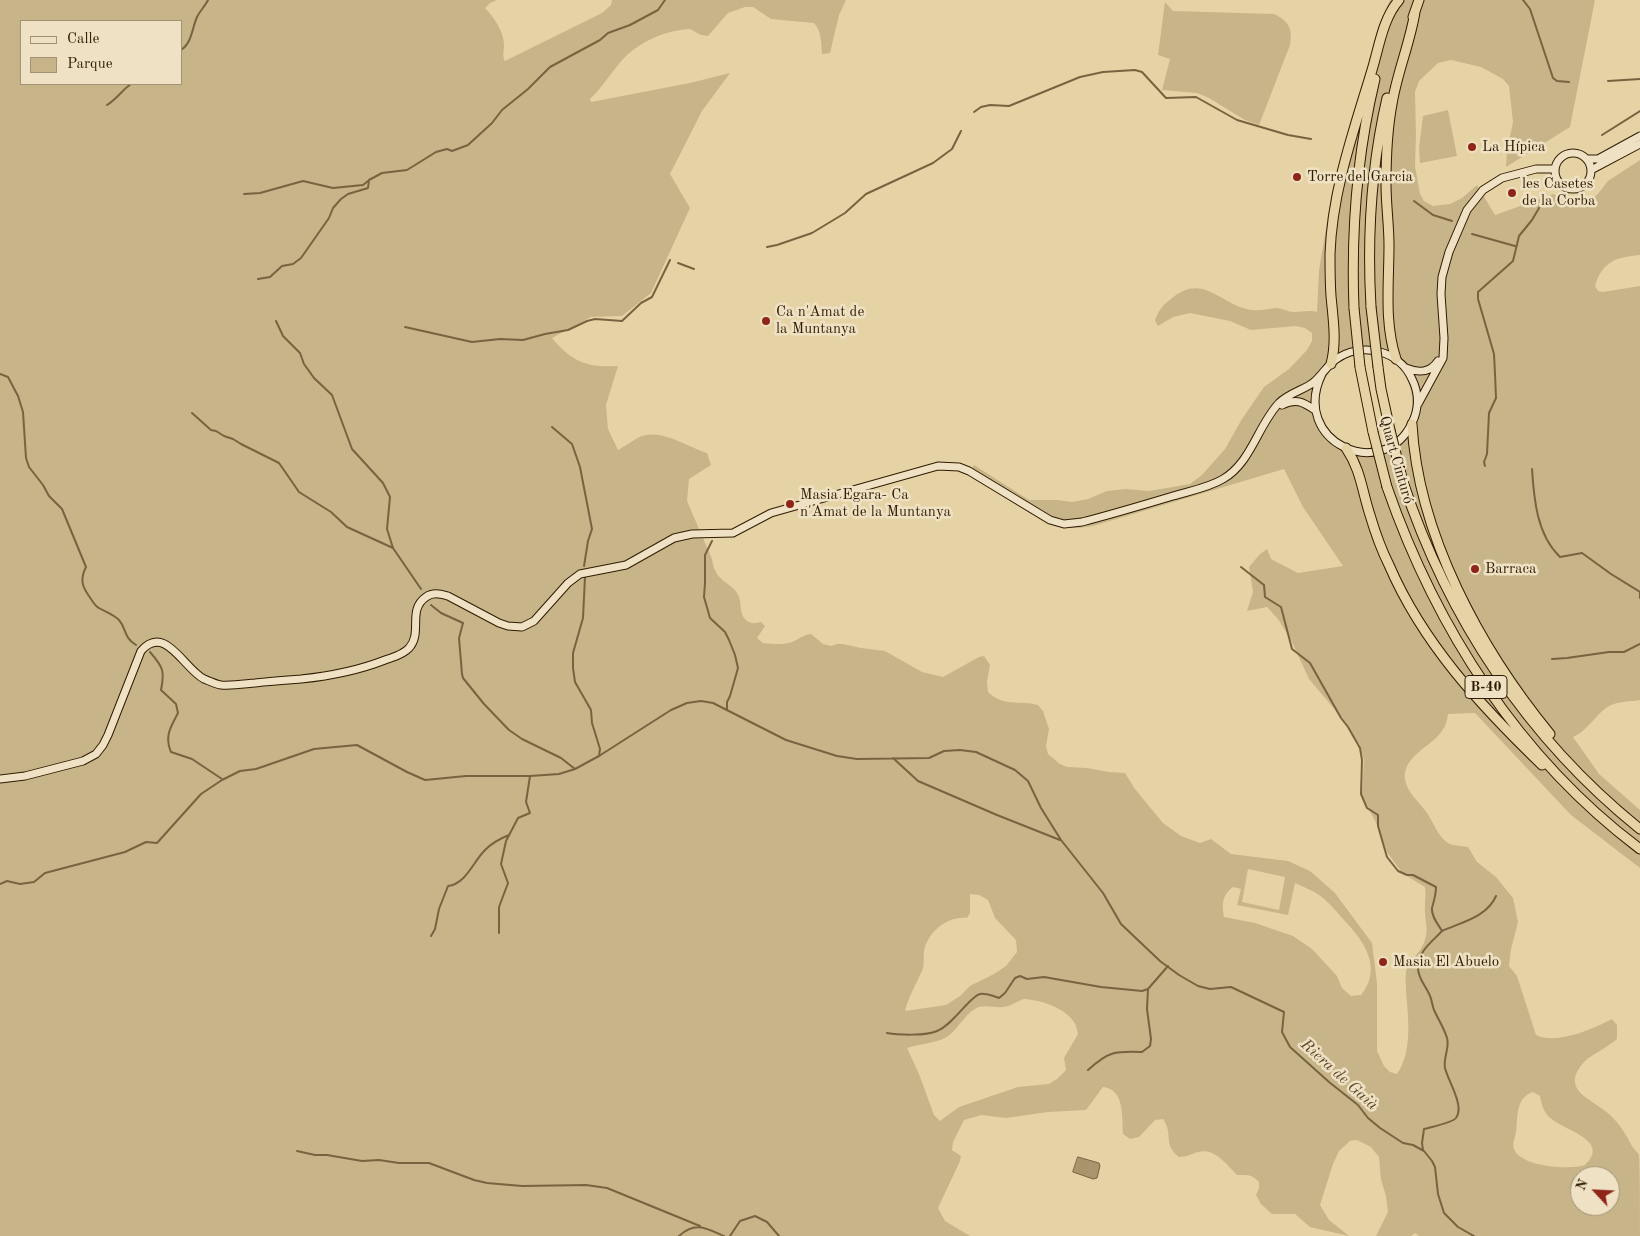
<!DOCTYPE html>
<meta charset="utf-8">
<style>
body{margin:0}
#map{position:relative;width:1640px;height:1236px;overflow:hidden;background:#e6d3a5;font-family:"Old Standard TT",serif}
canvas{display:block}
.legend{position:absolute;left:20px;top:20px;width:162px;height:65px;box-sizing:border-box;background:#efe2c4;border:1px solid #a39276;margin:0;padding:6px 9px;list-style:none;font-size:15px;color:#301a00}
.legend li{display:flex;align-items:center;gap:10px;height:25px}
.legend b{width:25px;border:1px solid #a39276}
.north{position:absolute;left:1570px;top:1166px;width:50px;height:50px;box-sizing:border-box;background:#efe2c4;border:1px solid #a39276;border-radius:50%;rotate:295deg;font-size:14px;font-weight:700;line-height:20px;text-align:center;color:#301a00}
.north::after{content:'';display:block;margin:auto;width:18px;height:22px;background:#8f2418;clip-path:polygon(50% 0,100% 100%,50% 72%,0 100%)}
</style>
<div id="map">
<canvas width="1640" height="1236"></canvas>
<ul class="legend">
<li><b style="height:6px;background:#efe2c4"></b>Calle</li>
<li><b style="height:14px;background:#c7b489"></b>Parque</li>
</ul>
<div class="north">N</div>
</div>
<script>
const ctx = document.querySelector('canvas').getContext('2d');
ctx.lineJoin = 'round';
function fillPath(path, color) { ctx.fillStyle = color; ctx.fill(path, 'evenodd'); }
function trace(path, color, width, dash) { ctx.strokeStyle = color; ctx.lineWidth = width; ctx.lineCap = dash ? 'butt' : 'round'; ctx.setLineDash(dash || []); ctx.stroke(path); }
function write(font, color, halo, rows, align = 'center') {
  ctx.font = font + ' "Old Standard TT",serif'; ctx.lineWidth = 5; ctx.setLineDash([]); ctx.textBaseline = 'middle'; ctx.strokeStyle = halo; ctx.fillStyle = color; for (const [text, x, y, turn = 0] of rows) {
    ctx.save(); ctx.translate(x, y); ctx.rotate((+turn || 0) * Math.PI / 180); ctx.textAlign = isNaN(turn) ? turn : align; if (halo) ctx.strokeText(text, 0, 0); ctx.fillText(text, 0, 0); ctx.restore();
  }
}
const green = new Path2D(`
 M0,0H497L490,3L485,8C494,17 504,32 504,45C504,52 502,55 505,61L602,13L611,5L612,0H846L839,15L830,53L822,54C821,43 822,32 814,23L771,19L753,7H745L728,13L708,36L701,35L690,29C667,30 643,40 626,56C613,69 604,86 590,99L591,102L690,83L730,73L702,111L670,174L690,208L651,293L622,316L591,317L552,338C572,362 588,368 618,366L606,405L608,429L618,450C626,446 634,439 642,436C663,429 688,447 707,453L711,465L689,479L687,501L712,559C715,584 733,581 739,597C742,606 739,617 749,622C753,624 757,623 761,622L765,626L757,638L763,643C773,644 783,645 792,642C799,639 803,635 811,634L823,644L831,646L837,644H843L861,648L885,651L922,672L943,677L979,657L984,656L990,665L987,682L988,692C1003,707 1020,700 1038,705L1043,711L1049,729L1046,746L1048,754L1060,764L1067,767L1087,768L1109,772L1125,773L1135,789L1163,823L1181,836L1200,843L1211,839L1231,854L1288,861L1310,871L1335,893L1372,943L1377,983V1051L1384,1066L1390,1072L1397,1074C1413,1051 1408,1017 1406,991C1406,985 1405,979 1406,972C1407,962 1417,956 1422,947C1431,930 1424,923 1425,906C1425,899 1426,895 1425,887L1402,873L1387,852L1379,829L1362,795L1364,760L1360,745L1341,717L1309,679L1291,640L1278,619L1267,607L1247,611L1253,592L1249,567L1260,554L1267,549L1271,559L1298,573L1343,566L1303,507L1284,469L1093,526C1076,529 1064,529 1047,524L968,475L974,465L1029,500H1057L1072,502L1088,499L1107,491L1126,489L1149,491L1190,484L1202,475L1225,449L1242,419L1264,387L1289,369L1307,350L1312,341V333L1305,328L1296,326L1251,330L1230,321L1190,313L1173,317L1158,326L1155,320C1160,308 1162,306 1171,299C1203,271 1221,306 1252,310C1260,311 1268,309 1276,308C1282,308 1288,312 1294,312C1302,312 1310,310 1317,312L1319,270L1332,193L1350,123L1381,21L1390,0H1595L1570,127L1506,167L1507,151L1513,122L1509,86L1503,79L1481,67L1451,60L1438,63L1419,81L1415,92L1416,135L1415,166L1420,194L1424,201L1433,206L1450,204L1462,198L1477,185L1495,215L1554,194L1564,202H1585L1597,195L1608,181L1640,160V255C1617,257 1602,261 1595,286L1598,291L1603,292L1640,286V700C1629,702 1615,701 1606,708C1594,717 1587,731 1573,737L1599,774L1640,810V868L1571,815L1475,713L1448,714C1447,724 1443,731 1436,738C1423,750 1397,763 1407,786C1411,796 1421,804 1427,813C1434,823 1440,842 1453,845C1458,846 1463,846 1468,847L1477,862L1496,877L1513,898L1518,922L1511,949L1509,966L1517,976L1536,1035C1556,1045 1593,1029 1612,1019L1617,1025V1039C1608,1047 1593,1054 1585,1061C1557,1091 1594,1099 1610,1115C1620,1124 1626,1135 1632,1146C1634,1150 1638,1152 1639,1155C1640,1161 1640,1225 1640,1236H1419L1415,1233L1411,1236H1376L1388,1212L1386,1196L1381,1180L1379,1157L1371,1147L1359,1141L1355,1140L1350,1141L1339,1151L1333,1164L1320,1205L1329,1220L1349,1236L1310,1227L1295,1214H1272L1261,1204L1256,1195L1259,1188V1182C1252,1174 1247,1175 1237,1175C1226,1164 1215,1148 1198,1152C1191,1154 1187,1157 1179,1157C1162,1144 1174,1134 1163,1119L1155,1120L1139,1137L1130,1139L1123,1134C1122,1118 1125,1089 1103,1087L1086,1110L1048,1112L1006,1118L982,1115L964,1120L953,1142L952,1150L961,1156L960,1161L938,1208L945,1221L970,1236H0ZM21,21H181V84H21ZM1362,354C1427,353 1429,446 1368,448C1308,451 1301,363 1362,354ZM1248,869L1285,877L1279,910L1242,902ZM1295,883C1303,887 1312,890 1319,895C1329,902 1337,912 1344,920C1364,941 1383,968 1361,995L1351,996L1342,988L1337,976L1312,949L1293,936L1255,923L1224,917C1222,904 1222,895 1233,887L1241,889L1237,905L1288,915ZM970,894L979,895L988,900L995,918L1016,940L1017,952L1006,966L994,974L970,986L960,996L946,1005L905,1011C909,996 916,984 922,971C925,964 923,958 924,951C928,932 947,916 967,918L970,913ZM1024,999C1040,1000 1064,1007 1074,1022C1076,1025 1077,1030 1078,1034L1064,1058L1066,1070L1057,1079L1049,1084L1018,1087L959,1107L940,1121L934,1115L919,1074L907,1048C918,1044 936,1043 945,1038C958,1031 965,1012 979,1007C987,1005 995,1008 1002,1007C1011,1007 1016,1001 1024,999ZM1533,1092L1540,1096C1542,1106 1544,1114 1553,1120C1565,1130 1611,1141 1585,1165C1569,1170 1524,1167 1515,1151C1511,1145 1515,1139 1516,1132C1518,1118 1515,1098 1533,1092ZM1580,1176H1610V1206H1580Z
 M1165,2L1173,11L1274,14C1289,21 1293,29 1290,45L1259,125L1245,120L1209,98L1197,93L1162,90L1170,59L1158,55Z
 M1448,110L1457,156L1420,163L1419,148L1423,116Z`);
const water = new Path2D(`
 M1078,1157L1099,1163L1100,1166L1097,1178L1093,1179L1073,1172Z`);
const stream = new Path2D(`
 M1523,0L1530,9L1553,78L1557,81L1569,82
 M181,50C192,43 192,28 197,17C200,11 205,6 208,0
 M1608,81L1640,79
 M107,105C117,99 122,90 131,84
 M974,112L981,107L990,105L1009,106L1080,77L1103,72L1135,70L1142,72L1166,98L1196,97L1237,120L1288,135L1311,139
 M1602,135L1640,111
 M244,194L260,193L303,181L333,188L363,185L368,181
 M1414,201L1433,215L1452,221
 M1472,234L1515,246
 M767,247L777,245L812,233L845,213L866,194L933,163L952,149L961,131
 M678,263L694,269
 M258,279L270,277L282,266L293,264L301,258L329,218L333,208L341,199L348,194L368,188L369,180L382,173L407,170L436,152L447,149L452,151L468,145L492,123L502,110L528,89L550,67L600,40L608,33L630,25L658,10L665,0
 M276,321L283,336L300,353L304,364L314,378L332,395L352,449L383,483L390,497L387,529L393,548L421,589
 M405,327L472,342L500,339L523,340L545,334L568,330L587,321L595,319L622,321L641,303L652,297L670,260
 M0,374L8,377L18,396L23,412L26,458L29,467L43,485L49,496L62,509L86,567C79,581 83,588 91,599C93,602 95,606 99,608C106,612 113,614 119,620C127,629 123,637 136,645
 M192,413L211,430L216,431L224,436L233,439L241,444L279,463L299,492L331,512L347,527L393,548
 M552,427L572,444L580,467L592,529L588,541L584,566
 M1485,466L1484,462L1487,454L1489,413L1496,398L1495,374L1494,354L1478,299V292L1513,261L1519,236L1532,220L1542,203L1548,197
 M1532,469C1534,500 1537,535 1560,557L1582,553L1611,574L1640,592
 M712,541L705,555V583L704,597L710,618L725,632L729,640L735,655L738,668L730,696L727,702V709
 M1241,567L1264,585L1265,597L1281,607L1292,649L1310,663L1341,718L1348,727L1360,748L1362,760L1361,794L1367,808L1378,815V826L1387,857L1398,871L1407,875H1413L1436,887C1436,895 1434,900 1432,908C1431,916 1438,924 1442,931C1432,942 1418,951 1418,968C1418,979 1426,986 1430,996C1432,1000 1432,1005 1434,1010C1438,1019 1444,1028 1447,1038C1450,1048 1443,1057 1445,1068C1448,1081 1465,1106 1456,1118C1452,1123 1431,1127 1424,1129L1422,1143L1423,1150
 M585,577L583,618L573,653V668L575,682L591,710L592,723L600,749L599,756
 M1640,592V598
 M431,605L441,613L463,623L459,638L462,674L463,678L484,704L509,730L522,739L561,758L575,769
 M150,652C163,667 165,671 161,690L176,704L178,713C171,726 164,737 171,752L192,759L222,779
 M1552,659L1567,658L1609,652H1624L1640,644
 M893,758L918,781L997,815L1060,840
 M0,884L7,881L20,884L34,882L45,873L125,852L146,842L157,843L201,794L222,780L240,771L256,769L314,749L357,745L407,772L425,780L466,776H530L559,774L575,769L599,756L671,710L687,703L701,701L713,703L786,740L837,756L857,759L929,758L944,751L960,750L976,752L1015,770L1028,781L1041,808L1061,840L1103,893L1121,924L1160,961L1179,975L1198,986L1210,989L1231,987L1284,1012L1282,1032L1290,1047L1329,1082L1358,1105L1368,1118L1380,1128L1403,1143L1413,1145L1424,1151L1432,1161L1435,1167L1438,1194L1444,1213L1458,1227L1474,1236
 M1442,931C1462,922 1487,917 1496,896
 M499,933V907L508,883L501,864L506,841L518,818L530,813L526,802L530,776
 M431,936L435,929L439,909L448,886C466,884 473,862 485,850C492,843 499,839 509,835
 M887,1033C899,1035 926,1036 937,1031C953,1025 970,996 980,994C986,993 993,996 999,998L1005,993L1015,978L1020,976L1027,979L1044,977L1101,987L1142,991L1148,989L1168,966
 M1088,1070C1109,1051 1115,1051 1142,1052L1150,1046L1151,1039L1147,1009L1148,989
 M297,1151L315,1155H327L362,1161L379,1160L399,1163H429L474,1180L487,1183L522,1186L586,1185L607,1188L700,1226
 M679,1236C695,1221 706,1228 724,1236
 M730,1236L740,1221L755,1216L767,1222L779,1236`);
const secondary = new Path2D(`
 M1555 171a18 18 0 1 1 36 0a18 18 0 1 1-36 0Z
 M1587,159H1598L1640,136
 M1591,170L1640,144
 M1406,368C1419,373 1430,373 1438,361
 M1418,404L1443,358L1444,338L1441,294L1442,277L1449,252L1467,210L1483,190L1502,178L1536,169H1555
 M1282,405C1296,398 1303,402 1315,410
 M0,779L25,776L83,761L96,754L103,745L108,735L141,651C165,623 184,669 204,679C209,681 215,684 221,685C232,686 244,684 255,683C270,681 286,680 301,679C330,676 357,671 385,660C393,657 403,655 409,648C423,633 407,610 426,597C433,592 440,594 448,596L499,623L508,626L522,627L534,621L568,583L580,574L626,565L674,538L692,534L733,533L771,513L938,466L959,467L969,471L1050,520L1064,524L1082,522C1113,514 1143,505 1173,496C1189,491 1208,488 1223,479C1251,463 1258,425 1279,403C1289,393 1304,390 1314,382C1322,375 1327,366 1335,360C1361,341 1399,350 1412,379C1419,393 1419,409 1412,423C1383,484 1289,442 1322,374`);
const highway = new Path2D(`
 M1413,17L1419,0
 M1371,307C1367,237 1371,167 1387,98
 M1354,308C1351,231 1357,154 1375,79
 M1396,359C1384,322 1389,284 1389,245C1389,225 1386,205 1386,184C1386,157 1387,131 1392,104C1397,73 1410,43 1415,12
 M1331,364C1337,341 1333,319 1331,296C1330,282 1330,268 1330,254C1332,191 1354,130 1372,70C1379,47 1383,18 1399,0
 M1360,367L1373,432
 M1378,367L1381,389L1390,430
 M1412,424C1418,535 1481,650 1550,734
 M1346,448C1361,470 1362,491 1370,515C1375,532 1381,549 1389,565C1423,644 1481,706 1542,765
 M1403,482C1448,618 1528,739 1640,829
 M1387,487C1436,628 1519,758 1640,849`);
const highwayBridge = new Path2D(`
 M1371,307L1378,367
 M1354,308L1360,367
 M1390,430L1403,482
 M1373,432L1387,487`);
const markers = [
 [1472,147,5,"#8f2418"],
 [1297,177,5,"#8f2418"],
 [1512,193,5,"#8f2418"],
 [766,321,5,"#8f2418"],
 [790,504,5,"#8f2418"],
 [1475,569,5,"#8f2418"],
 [1383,962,5,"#8f2418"]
];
const shields = [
 [1486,687,42]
];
const shieldNames = [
 ["B-40",1486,687]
];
const poiNames = [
 ["La Hípica",1482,147],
 ["Torre del Garcia",1307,177],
 ["les Casetes",1522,184],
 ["de la Corba",1522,201],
 ["Ca n'Amat de",776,312],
 ["la Muntanya",776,329],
 ["Masia Egara- Ca",800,495],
 ["n'Amat de la Muntanya",800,512],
 ["Barraca",1485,569],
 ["Masia El Abuelo",1393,962]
];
const streetNames = [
 ["Quart Cinturó",1396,460,74]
];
const waterNames = [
 ["Riera de Gaià",1339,1075,42]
];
fillPath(green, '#c7b489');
fillPath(water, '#a8946d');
trace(water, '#786341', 1);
trace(stream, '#786341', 2);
trace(secondary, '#301a00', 9);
trace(highway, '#301a00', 11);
trace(secondary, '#efe2c4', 7);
trace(highway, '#e6d3a5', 9);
trace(highwayBridge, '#301a00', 11, []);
trace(highwayBridge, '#e6d3a5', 9);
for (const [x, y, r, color] of markers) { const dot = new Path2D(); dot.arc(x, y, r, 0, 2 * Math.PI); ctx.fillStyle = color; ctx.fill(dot); trace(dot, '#efe2c4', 2); }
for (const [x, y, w] of shields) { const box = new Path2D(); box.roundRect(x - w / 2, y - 11.5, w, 23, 4); ctx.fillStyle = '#efe2c4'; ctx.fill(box); trace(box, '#301a00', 1); }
write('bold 14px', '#301a00', null, shieldNames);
write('15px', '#301a00', '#efe2c4', poiNames, 'left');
write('15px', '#301a00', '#efe2c4', streetNames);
write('italic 16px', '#5a4526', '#efe2c4', waterNames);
</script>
